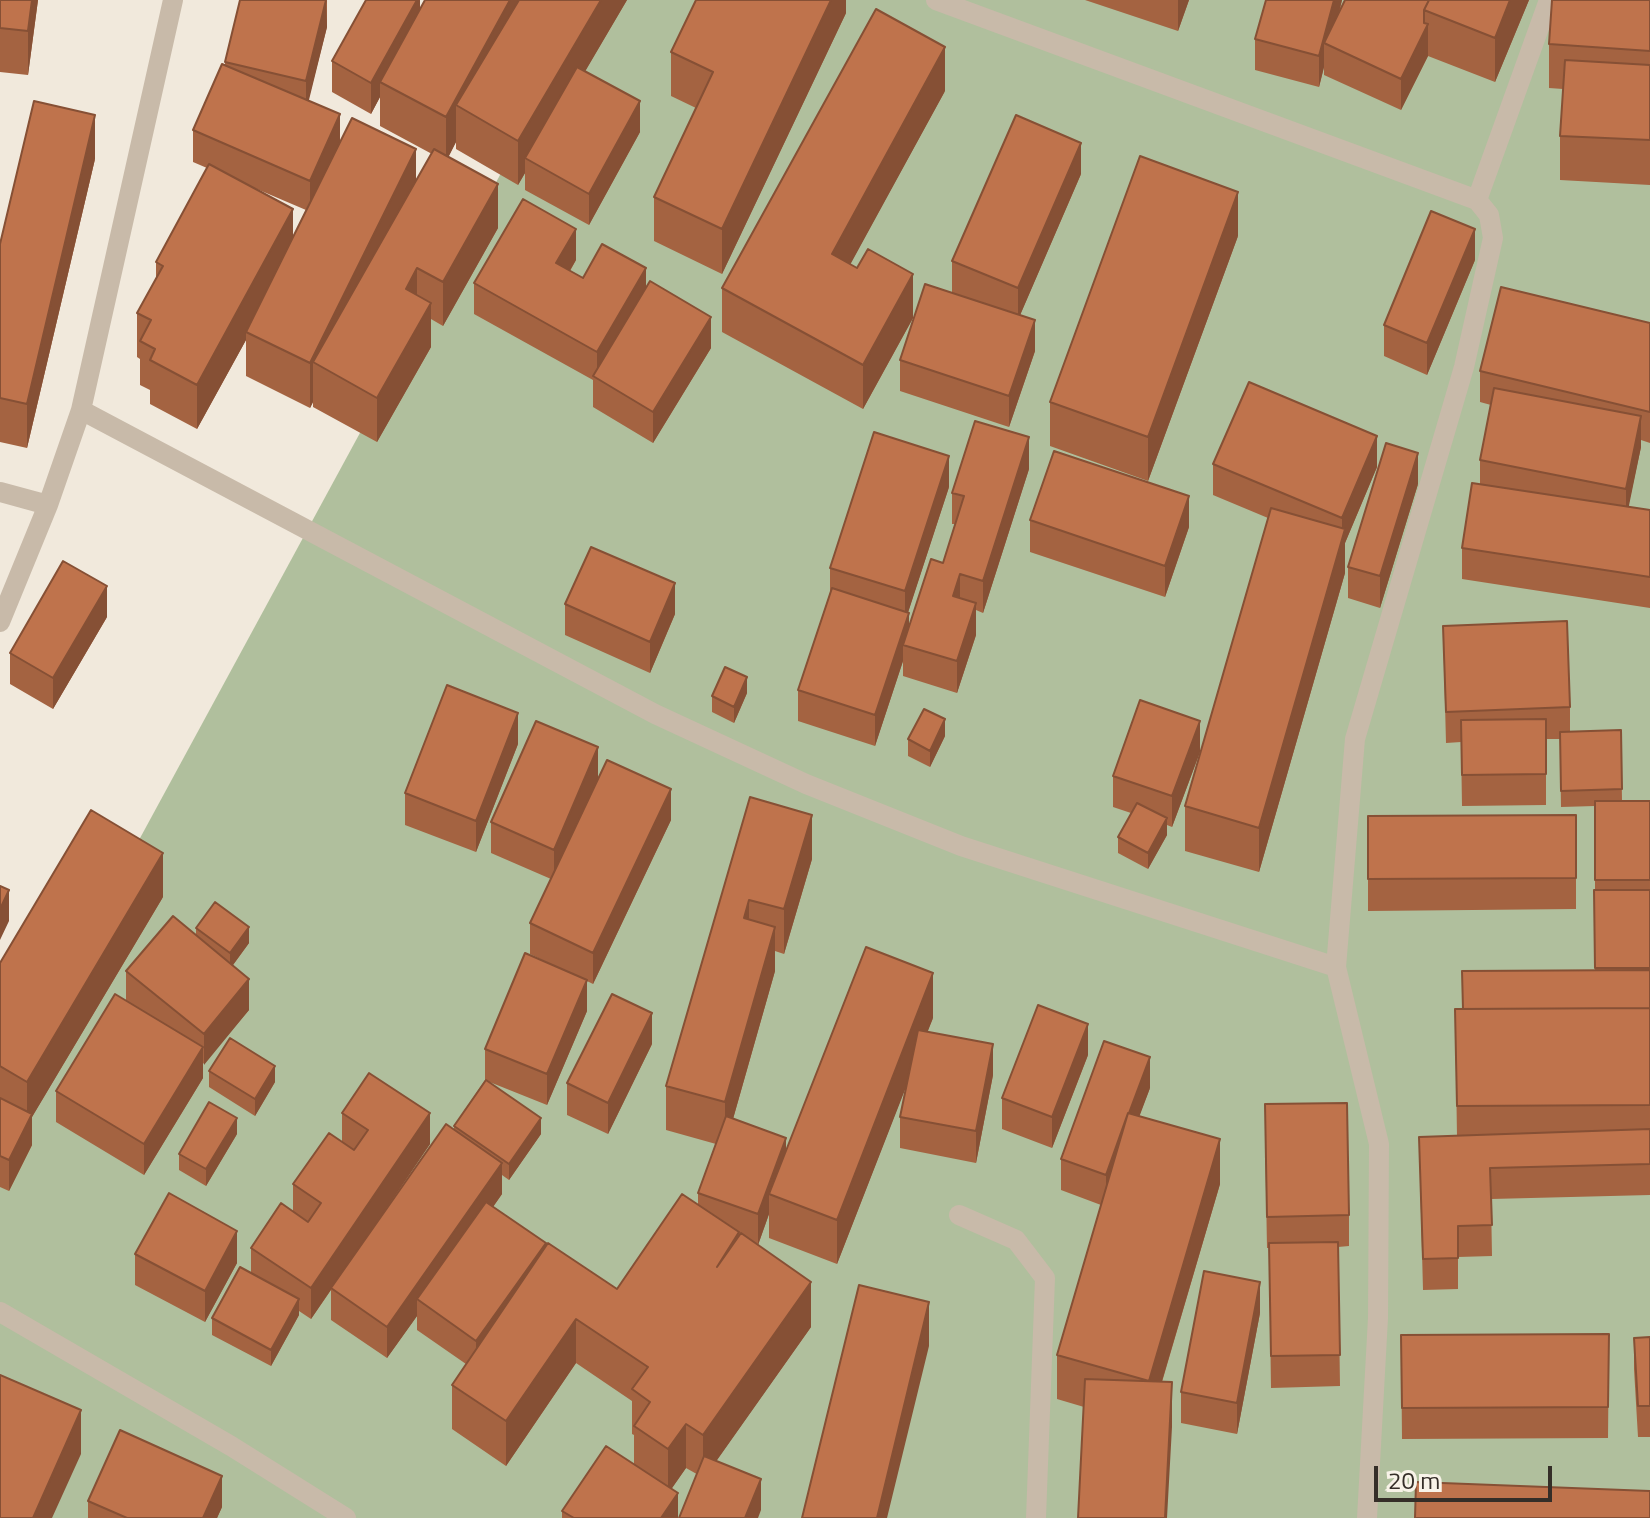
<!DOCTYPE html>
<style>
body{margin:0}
#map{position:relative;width:1650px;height:1518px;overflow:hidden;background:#f1e9dc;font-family:"Titillium Web",sans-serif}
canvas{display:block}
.scale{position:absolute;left:1374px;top:1466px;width:178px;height:36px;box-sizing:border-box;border:4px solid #352e28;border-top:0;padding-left:10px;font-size:24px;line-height:28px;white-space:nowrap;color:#352e28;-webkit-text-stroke:6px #f8f3e8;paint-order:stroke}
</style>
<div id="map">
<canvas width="1650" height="1518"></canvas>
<div class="scale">20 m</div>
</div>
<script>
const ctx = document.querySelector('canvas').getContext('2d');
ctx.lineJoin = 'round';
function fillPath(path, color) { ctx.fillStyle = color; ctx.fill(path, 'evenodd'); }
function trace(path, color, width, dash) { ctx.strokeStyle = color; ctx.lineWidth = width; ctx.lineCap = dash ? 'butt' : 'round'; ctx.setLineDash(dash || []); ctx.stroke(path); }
const green = new Path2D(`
 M595,0H1650V1518H0V1096Z`);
const street = new Path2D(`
 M936,0L1477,200L1489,215L1493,238L1464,367L1355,739L1336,967
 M1477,200L1549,0
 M81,410L655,714L806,784L961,846L1336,967L1379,1144L1378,1318L1367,1518
 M0,492L48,505
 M0,622L48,505L81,410L173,0
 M959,1215L1016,1240L1045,1278L1036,1518
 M0,1312L231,1446L346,1518`);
const wall = new Path2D(`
 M0,0H38L28,75L0,72Z
 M327,0V27L308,101L340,143L416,181L432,154L380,126V97L371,114L332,92V61L420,0V10L627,0L585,71L640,132L589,225L525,190V173L518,185L456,149V142L448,157L498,228L443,326L431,319V347L377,442L313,407V402L310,408L246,376V340L197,429L150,404V390L140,385V359L137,357V313L156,279V262L207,168L193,162V130L225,65V62ZM252,187L306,210L293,237Z
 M846,0V13L722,274L654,241V197L696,108L671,96V52Z
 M1085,0H1189L1178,31Z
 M1266,0H1342L1339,14L1529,0L1495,82L1428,56L1401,110L1324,75V67L1319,87L1255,70V39Z
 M1650,0V185L1560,180V136L1563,89L1549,88V44Z
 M945,91L850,264L913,318L863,409L722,332V288Z
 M95,159L27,448L0,442V244Z
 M1081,174L1020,315L1035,351L1009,427L900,391V360L952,292V261Z
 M1238,236L1148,481L1050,446V402Z
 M576,260L570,271L583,278L646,288L711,348L653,443L593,407V380L474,314V283Z
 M1475,260L1427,375L1384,356V325Z
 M1650,323V443L1641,440V447L1628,507L1650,510V608L1462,579V548L1480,484V460L1491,405L1480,402V371Z
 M1213,464L1377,467L1345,543V573L1259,872L1185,851V806L1268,518L1213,495Z
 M1029,469L983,613L976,610V635L957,693L903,676V661L875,746L798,721V690L830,593V568L949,487L908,612L909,626L943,563L955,524H952V493Z
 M1418,484L1380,608L1348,598V567Z
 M1030,520L1189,527L1165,597L1030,552Z
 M565,604L675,614L650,673L565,635Z
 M107,617L53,709L10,684V653Z
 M1443,626L1570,707V732L1621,730L1622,801H1650V1195L1491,1199L1492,1256L1458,1257V1289L1423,1290L1419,1137L1457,1136L1455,1009H1463L1595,970V806L1561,807L1560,739H1546V805L1462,806L1461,742L1446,743Z
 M747,693L734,723L712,712V696Z
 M945,736L930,767L908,756V739Z
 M518,744L476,852L405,825V793Z
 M1200,752L1172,827L1167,825V835L1148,869L1118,853V837L1131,813L1113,807V776Z
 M598,778L671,820L593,984L587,981V1011L547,1105L487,1081L541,1134L509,1180L502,1175V1194L493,1207L546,1243L617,1289L698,1204V1193L716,1144L666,1130V1086L750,797L812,859L784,954L775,951V971L733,1119L786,1152L933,1018L927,1032L993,1075L976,1163L900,1148V1117L906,1086L837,1264L769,1238V1214L758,1245L811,1327L716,1461L761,1510L686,1468L671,1489L678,1518H562V1511L634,1465V1435L632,1434V1401L576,1363L506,1466L452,1429V1385L466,1364L417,1330V1316L387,1358L331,1320V1290L311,1319L299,1311V1315L271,1366L212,1335V1318L251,1273V1248L293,1212V1184L342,1142V1113L430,1144L362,1245L454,1129V1126L485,1080V1049L563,970L530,954V923L551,879L491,853V822Z
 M1576,815V909L1368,911V816Z
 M163,897L32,1117V1145L9,1191L0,1187V963Z
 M196,928L249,943L233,965L249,1010L203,1064V1078L144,1175L56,1122V1091L126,1001V971L196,936Z
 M652,1044L608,1134L567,1115V1083Z
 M1088,1055L1052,1148L1002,1129V1098Z
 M209,1071L275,1082L255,1116L209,1087Z
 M1150,1088L1139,1116L1220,1184L1162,1382L1172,1427L1084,1407L1057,1399V1355L1101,1205L1061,1190V1159Z
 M237,1134L206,1186L179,1170V1154Z
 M1265,1135L1349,1215V1246L1338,1247L1340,1386L1271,1388L1269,1248H1267Z
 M135,1254L237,1263L205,1322L135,1285Z
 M1260,1313L1237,1434L1181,1423V1392Z
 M1609,1334L1608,1438L1402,1439L1401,1335Z
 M1650,1337V1437H1638L1634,1369V1338Z
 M88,1501L222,1507L217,1518H88Z`);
const shadedWall = new Path2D(`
 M32,0H38L28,75V31Z
 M326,0L327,27L306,112V81Z
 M417,0H420V27L380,82V97L371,114V83Z
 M510,0H534L456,105V142L446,162V117Z
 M601,0H627L532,162L525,158V173L518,185V141Z
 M831,0H846V13L722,274V229Z
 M1178,0H1189L1178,31Z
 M1334,0H1342L1330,46L1324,43V67L1319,87V56Z
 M1510,0H1529L1495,82V38Z
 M1428,24V56L1401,110V79Z
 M945,47V91L832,298V254Z
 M640,101V132L589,225V194Z
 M340,114V146L310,212V181Z
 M95,115V159L27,448V404Z
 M1081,143V174L1018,320V288Z
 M416,149V193L313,362V402L310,408V363Z
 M498,184V228L443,326V282Z
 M1238,192V236L1148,481V437Z
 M293,209V253L246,332V340L197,429V385Z
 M576,229V260L556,294V263Z
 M1475,229V260L1427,375V343Z
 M417,268V312L406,289Z
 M646,268V299L597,378V352Z
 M913,274V318L863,409V365Z
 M431,303V347L377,442V398Z
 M711,317V348L653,443V412Z
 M1035,320V351L1009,427V396Z
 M1641,416V447L1626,520V489Z
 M1377,436V467L1345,543V573L1259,872V828L1342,539V518Z
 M1029,437V469L983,613V581Z
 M1418,453V484L1380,608V576Z
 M949,456V487L905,622V591Z
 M1189,496V527L1165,597V566Z
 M960,574V605L953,596Z
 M675,583V614L650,673V642Z
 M107,586V617L53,709V678Z
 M976,603V635L957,693V661Z
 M909,613V644L903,645V661L875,746V715Z
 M747,677V693L734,723V707Z
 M518,713V744L476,852V821Z
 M945,719V736L930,767V751Z
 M1200,721V752L1172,827V796Z
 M598,747V778L554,881V850Z
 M671,789V820L593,984V953Z
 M812,815V859L784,954V909Z
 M1167,818V835L1148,869V853Z
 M163,853V897L32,1117V1145L9,1191V1160L27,1125V1082Z
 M9,890V921L0,940V909Z
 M749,900V944L744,918Z
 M249,927V943L230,969V953Z
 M775,927V971L725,1147V1102Z
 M933,973V1018L837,1264V1220Z
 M249,979V1010L204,1065V1034Z
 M587,980V1011L547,1105V1074Z
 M652,1013V1044L608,1134V1103Z
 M1088,1024V1055L1052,1148V1117Z
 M993,1044V1075L976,1163V1131Z
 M203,1047V1078L144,1175V1144Z
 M1150,1057V1088L1106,1206V1175Z
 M275,1066V1082L255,1116V1099Z
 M430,1113V1144L311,1319V1288Z
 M237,1118V1134L206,1186V1169Z
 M541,1118V1134L509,1180V1164Z
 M786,1138V1169L769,1194V1214L758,1245V1214Z
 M1220,1139V1184L1149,1425V1381Z
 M502,1163V1194L424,1305L417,1299V1316L387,1358V1327Z
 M237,1231V1263L205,1322V1291Z
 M546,1243L476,1372V1341Z
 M811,1282V1327L703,1480V1435Z
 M1260,1282V1313L1237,1434V1403Z
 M299,1299V1315L271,1366V1350Z
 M929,1302V1346L887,1518H877Z
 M576,1319V1363L506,1466V1421Z
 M1172,1382V1427L1167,1518H1165Z
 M81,1410V1454L52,1518H33Z
 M686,1424V1468L668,1494V1449Z
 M222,1476V1507L217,1518H203Z
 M761,1479V1510L758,1518H745Z
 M678,1493V1518H661Z`);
const building = new Path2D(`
 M0,0H32L28,31L0,28Z
 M240,0H326L306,81L225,62Z
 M366,0H417L371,83L332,61Z
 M425,0H510L446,117L380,82Z
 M519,0H601L518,141L456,105Z
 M696,0H831L722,229L654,197L713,72L671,52Z
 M1266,0H1334L1319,56L1255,39Z
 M1345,0H1429L1424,10V23L1428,24L1401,79L1324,43Z
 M1429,0H1510L1495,38L1424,10Z
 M1552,0H1650V51L1549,44Z
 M876,9L945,47L832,254L857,268L868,249L913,274L863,365L722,288Z
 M1565,60L1650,65V140L1560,136Z
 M222,64L340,114L310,181L193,130Z
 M577,67L640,101L589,194L525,158Z
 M34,101L95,115L27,404L0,398V244Z
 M1016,115L1081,143L1018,288L952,261Z
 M352,118L416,149L310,363L246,332Z
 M434,149L498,184L443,282L417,268L406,289L431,303L377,398L313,362Z
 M1140,156L1238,192L1148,437L1050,402Z
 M209,164L293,209L197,385L150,360L155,349L140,341L151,320L137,313L163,266L156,262Z
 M523,199L576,229L556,263L583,278L602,244L646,268L597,352L474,283Z
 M1431,211L1475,229L1427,343L1384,325Z
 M650,281L711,317L653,412L593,376Z
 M925,284L1035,320L1009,396L900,360Z
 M1501,287L1650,323V412L1480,371Z
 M1249,382L1377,436L1342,518L1213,464Z
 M1494,388L1641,416L1626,489L1480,460Z
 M975,421L1029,437L983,581L960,574L953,596L976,603L957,661L903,645L931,559L943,563L964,496L952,493Z
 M874,432L949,456L905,591L830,568Z
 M1386,443L1418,453L1380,576L1348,567Z
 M1054,451L1189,496L1165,566L1030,520Z
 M1472,483L1650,510V577L1462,548Z
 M1271,508L1345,529L1259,828L1185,806Z
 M591,547L675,583L650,642L565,604Z
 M63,561L107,586L53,678L10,653Z
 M832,588L909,613L875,715L798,690Z
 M1567,621L1570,707L1446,712L1443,626Z
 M725,667L747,677L734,707L712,696Z
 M447,685L518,713L476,821L405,793Z
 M1140,700L1200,721L1172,796L1113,776Z
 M924,709L945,719L930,751L908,739Z
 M1546,719V774L1462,775L1461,720Z
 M536,721L598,747L554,850L491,822Z
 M1621,730L1622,789L1561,791L1560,732Z
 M607,760L671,789L593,953L530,923Z
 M750,797L812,815L784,909L749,900L744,918L775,927L725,1102L666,1086Z
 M1595,801H1650V880H1595Z
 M1137,803L1167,818L1148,853L1118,837Z
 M91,810L163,853L27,1082L0,1066V963Z
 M1576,815V878L1368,879V816Z
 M0,886L9,890L0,909Z
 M1594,890H1650V968H1595Z
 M215,902L249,927L230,953L196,928Z
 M173,916L249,979L204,1034L126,971Z
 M866,947L933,973L837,1220L769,1194Z
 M525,953L587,980L547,1074L485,1049Z
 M1650,970V1008L1463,1009L1462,971Z
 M115,994L203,1047L144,1144L56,1091Z
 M612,994L652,1013L608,1103L567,1083Z
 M1038,1005L1088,1024L1052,1117L1002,1098Z
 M1650,1008V1105L1457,1106L1455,1009Z
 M918,1030L993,1044L976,1131L900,1117Z
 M230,1038L275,1066L255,1099L209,1071Z
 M1104,1041L1150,1057L1129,1113H1128L1106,1175L1061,1159Z
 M369,1073L430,1113L311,1288L251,1248L281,1203L308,1222L321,1203L293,1184L329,1133L354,1150L368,1130L342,1113Z
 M486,1080L541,1118L509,1164L454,1126Z
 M0,1098L32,1114L9,1160L0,1156Z
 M209,1102L237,1118L206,1169L179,1154Z
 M1347,1103L1349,1215L1267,1217L1265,1104Z
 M1128,1113L1220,1139L1149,1381L1057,1355Z
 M726,1116L786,1138L758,1214L698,1193Z
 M446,1124L502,1163L387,1327L331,1288Z
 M1650,1129V1164L1490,1168L1492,1225L1458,1226V1258L1423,1259L1419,1137Z
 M169,1193L237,1231L205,1291L135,1254Z
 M682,1194L739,1232L717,1267L741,1233L811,1282L703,1435L686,1424L668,1449L634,1426L650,1402L632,1389L648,1367L576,1319L506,1421L452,1385L548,1243L617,1289Z
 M486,1202L546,1243L476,1341L417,1299Z
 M1338,1242L1340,1355L1271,1356L1269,1243Z
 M240,1267L299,1299L271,1350L212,1318Z
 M1204,1271L1260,1282L1237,1403L1181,1392Z
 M859,1285L929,1302L877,1518H802Z
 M1609,1334L1608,1407L1402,1408L1401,1335Z
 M1650,1337V1406H1638L1634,1338Z
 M0,1375L81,1410L33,1518H0Z
 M1085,1379L1172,1382L1165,1518H1078Z
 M120,1430L222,1476L203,1518H127L88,1501Z
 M606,1446L678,1493L661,1518H574L562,1511Z
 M704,1456L761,1479L745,1518H679Z
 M1416,1482L1650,1491V1518H1415Z`);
fillPath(green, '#b0bf9d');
trace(street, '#c8baa9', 20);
fillPath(wall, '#a46341');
fillPath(shadedWall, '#865035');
fillPath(building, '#bf734c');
trace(building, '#865035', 2);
</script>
